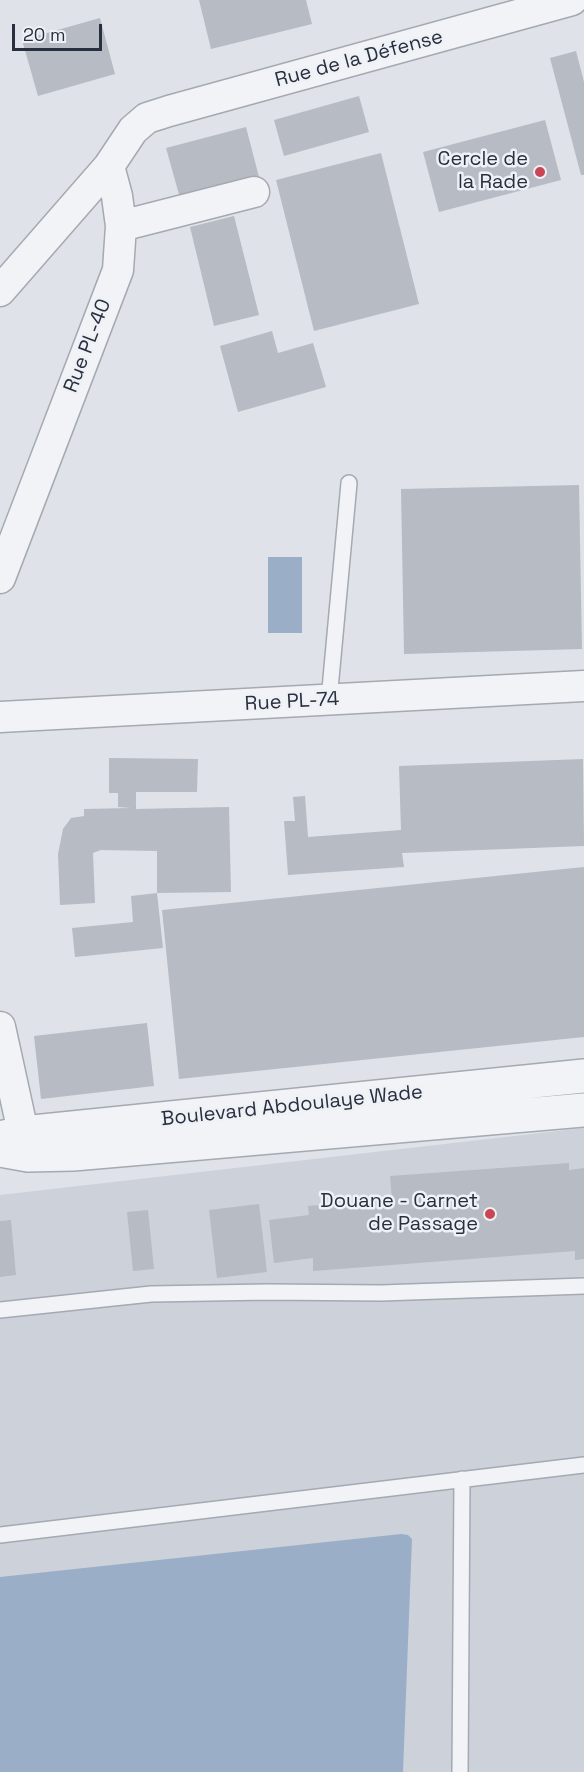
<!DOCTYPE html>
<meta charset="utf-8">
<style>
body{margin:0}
#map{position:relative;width:584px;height:1772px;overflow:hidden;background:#dfe2e8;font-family:"Space Grotesk",sans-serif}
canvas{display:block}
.scale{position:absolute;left:12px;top:24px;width:90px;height:27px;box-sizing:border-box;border:3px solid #282f3e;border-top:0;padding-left:8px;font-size:18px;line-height:21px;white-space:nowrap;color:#282f3e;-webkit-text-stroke:4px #eef1f5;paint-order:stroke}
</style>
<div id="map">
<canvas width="584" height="1772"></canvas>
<div class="scale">20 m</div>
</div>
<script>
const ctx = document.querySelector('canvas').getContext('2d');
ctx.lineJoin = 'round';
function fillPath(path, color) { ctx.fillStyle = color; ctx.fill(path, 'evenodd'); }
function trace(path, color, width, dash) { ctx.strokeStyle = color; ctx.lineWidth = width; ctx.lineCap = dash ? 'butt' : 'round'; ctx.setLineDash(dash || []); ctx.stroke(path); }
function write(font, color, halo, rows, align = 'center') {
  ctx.font = font + ' "Space Grotesk",sans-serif'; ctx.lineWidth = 5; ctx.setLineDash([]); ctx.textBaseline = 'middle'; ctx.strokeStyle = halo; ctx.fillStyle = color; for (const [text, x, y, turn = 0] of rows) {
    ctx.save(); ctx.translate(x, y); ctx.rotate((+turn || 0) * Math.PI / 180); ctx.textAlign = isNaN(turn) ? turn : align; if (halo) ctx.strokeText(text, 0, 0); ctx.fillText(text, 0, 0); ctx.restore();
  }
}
const built = new Path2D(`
 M584,1128V1772H0V1195Z`);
const water = new Path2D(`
 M268,557H302V633H268Z
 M401,1534L408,1535L412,1539L403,1772H0V1577Z`);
const building = new Path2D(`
 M199,0H306L312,24L211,49Z
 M100,18L115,74L38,96L22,40Z
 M576,51L584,82V175H581L550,58Z
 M359,96L369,132L284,156L274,120Z
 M545,120L561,180L439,212L423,152Z
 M246,127L259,177L180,198L166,148Z
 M381,153L419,304L314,331L276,180Z
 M234,216L259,315L214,326L190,227Z
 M272,331L278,353L313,343L326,387L238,412L220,346Z
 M579,485L582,649L404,654L401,489Z
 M109,758L198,759L197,792H136V809L229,807L231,892L157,893V851L101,850L93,853L95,903L60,905L58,854L63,829L71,818L84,816V809L131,808L118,807V793H109Z
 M583,759L584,846L402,853L404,867L288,875L284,821H295L293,797L305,796L308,837L401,830L399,766Z
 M584,867V1037L179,1079L162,910Z
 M157,893L163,948L75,957L72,928L133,922L131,896Z
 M147,1023L154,1086L41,1099L34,1036Z
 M569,1163V1170L584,1168V1259L575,1260V1251L313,1271V1258L274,1263L269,1220L309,1215L308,1206L392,1199L390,1176Z
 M259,1204L267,1272L217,1278L209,1210Z
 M148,1210L154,1269L133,1271L127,1212Z
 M11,1220L16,1275L0,1277V1221Z`);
const service = new Path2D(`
 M329,700L349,483
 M0,1310L151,1294L268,1292L381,1293L584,1286
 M0,1535L584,1465
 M460,1772L462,1479`);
const minor = new Path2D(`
 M121,226L254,192
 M0,291L109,166
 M0,578L118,270L121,226L117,196L109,166L133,130L147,118L169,111L572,0
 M0,717L584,686
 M0,1027L28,1155`);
const tertiary = new Path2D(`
 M0,1138L23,1133L584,1076
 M0,1150L28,1155L73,1154L584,1110`);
const markers = [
 [540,172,6,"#cb4555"],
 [490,1214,6,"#cb4555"]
];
const streetNames = [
 ["Rue de la Défense",359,59,-15],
 ["Rue PL-40",88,346,-69],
 ["Rue PL-74",292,702,-3],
 ["Boulevard Abdoulaye Wade",292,1106,-6]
];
const poiNames = [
 ["Cercle de",528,160],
 ["la Rade",528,183],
 ["Douane - Carnet",478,1202],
 ["de Passage",478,1225]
];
fillPath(built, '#cdd1da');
fillPath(water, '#9aafc7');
fillPath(building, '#b6bbc4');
trace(service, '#a4a9b2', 18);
trace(minor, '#a4a9b2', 33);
trace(tertiary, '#a4a9b2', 36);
trace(service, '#f1f3f6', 15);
trace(minor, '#f1f3f6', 30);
trace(tertiary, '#f1f3f6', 33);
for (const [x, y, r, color] of markers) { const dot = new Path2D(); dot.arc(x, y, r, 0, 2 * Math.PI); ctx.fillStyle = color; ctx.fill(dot); trace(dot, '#eef1f5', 2); }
write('20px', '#282f3e', '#eef1f5', streetNames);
write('20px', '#282f3e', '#eef1f5', poiNames, 'right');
</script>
